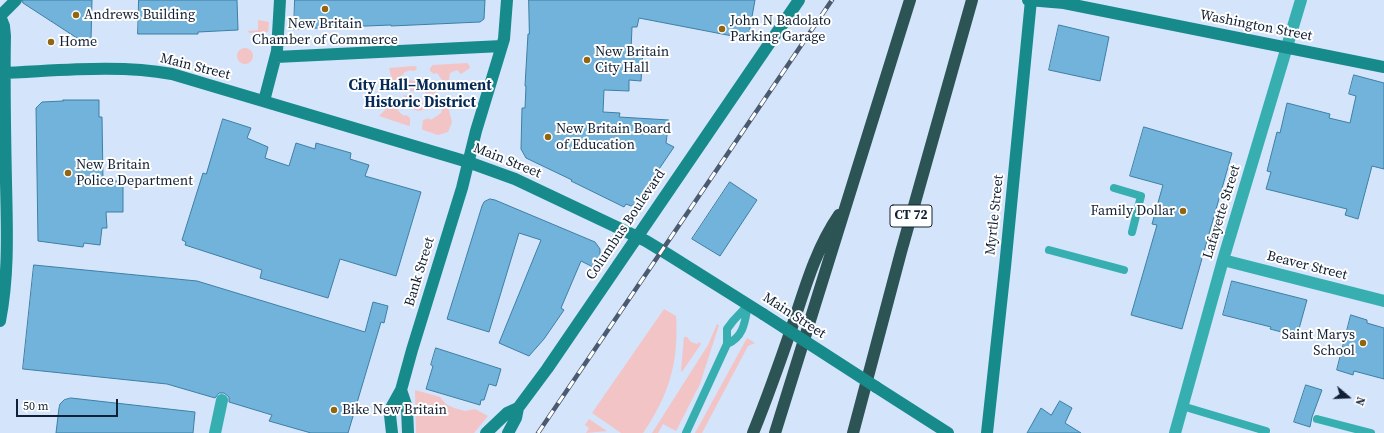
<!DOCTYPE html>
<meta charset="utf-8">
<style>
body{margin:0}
#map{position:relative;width:1384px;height:433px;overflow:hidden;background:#d4e4fb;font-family:"Source Serif 4",serif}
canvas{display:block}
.north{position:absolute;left:1328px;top:377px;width:40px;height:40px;-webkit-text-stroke:3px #fff;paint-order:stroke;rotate:109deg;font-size:11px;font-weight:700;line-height:16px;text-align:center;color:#112034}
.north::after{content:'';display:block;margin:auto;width:14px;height:18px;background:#112034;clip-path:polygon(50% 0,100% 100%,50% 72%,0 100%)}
.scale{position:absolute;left:16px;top:399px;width:102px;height:18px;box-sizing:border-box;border:2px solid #112034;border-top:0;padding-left:5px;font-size:12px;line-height:14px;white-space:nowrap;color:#112034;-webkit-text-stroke:3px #fff;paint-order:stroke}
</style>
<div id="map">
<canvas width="1384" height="433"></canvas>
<div class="north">N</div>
<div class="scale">50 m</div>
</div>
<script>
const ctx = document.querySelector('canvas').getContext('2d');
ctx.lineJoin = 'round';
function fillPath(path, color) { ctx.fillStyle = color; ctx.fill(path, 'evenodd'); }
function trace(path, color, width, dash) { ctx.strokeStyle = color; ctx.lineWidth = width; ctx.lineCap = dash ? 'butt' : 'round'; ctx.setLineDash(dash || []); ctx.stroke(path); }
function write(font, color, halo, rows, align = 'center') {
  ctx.font = font + ' "Source Serif 4",serif'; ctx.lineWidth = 4; ctx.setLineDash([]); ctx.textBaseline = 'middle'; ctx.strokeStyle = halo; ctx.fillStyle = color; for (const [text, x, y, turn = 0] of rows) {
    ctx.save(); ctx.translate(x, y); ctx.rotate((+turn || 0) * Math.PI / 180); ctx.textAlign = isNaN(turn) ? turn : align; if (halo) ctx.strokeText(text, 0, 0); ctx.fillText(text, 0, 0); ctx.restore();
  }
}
const green = new Path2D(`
 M258,20L269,22L268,32L249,33L248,31L258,30Z
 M237 56a8 8 0 1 1 16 0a8 8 0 1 1-16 0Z
 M467,63L469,65L470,68L461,74L457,70L450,73L449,79L453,84L449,91L444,89L443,86L445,84L437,73L434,74L430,71V68L433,65Z
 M414,66L417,67L416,70L412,71L411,70L405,72L399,79L400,81L398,84L393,83L389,68Z
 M420,77L426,79L429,83H434L433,88L435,89L436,94L425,93V88L421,85L418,86L415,91L404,90L408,85L409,80L414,81V79Z
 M403,95L414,97L415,102L420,105L423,103L425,98L435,100L431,104V108H426V109L419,111L412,109L410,106L406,105V100Z
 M392,99L396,100L397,103L395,104L399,112L404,116L406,115L410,118V125L409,126L379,116L385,110Z
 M443,106L448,107L452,122L448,132L438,135L423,130L422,129L423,120L429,118L430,120L434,118L441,113Z
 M664,309L676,316C679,362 669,395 643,433H621L592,413Z
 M717,324L719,325L700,384L676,431L663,424L658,433H652L708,345Z
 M684,337H687L691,342L697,344L699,342L701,344L682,372L681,370Z
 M747,338L755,343L748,346L702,433H695Z
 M415,390L440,397L446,404L454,408L465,411L475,409L488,416L474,433H416Z
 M589,419L607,431L586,433L589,428L585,425Z`);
const building = new Path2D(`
 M23,0H92L91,40H80L23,3Z
 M139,0H237L238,30L198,32V34H138Z
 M295,0H485L484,19L480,22L391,26V25L294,29Z
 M529,0H755L748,39L639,18L637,27H632L631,50L643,51L641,81L629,80V91L604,90L603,112L620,113L619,117L669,120L666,143L674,147L636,203L631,206L626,204L624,207L571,181L572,180L526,158L521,149L522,108H525L526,86H525L528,34H529Z
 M1059,25L1109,37L1100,81L1049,70Z
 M1354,75L1384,83V169L1372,166L1358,219L1345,215L1347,209L1266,189L1271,172L1267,171L1277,132L1280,133L1287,103L1330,114L1329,118L1350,123L1356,96L1349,94Z
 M63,100H99V117H102L103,181H123V212H106L107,228H102L100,245L84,243L83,247L38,241L36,108L42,102L63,101Z
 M223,119L251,128L247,138L268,147L265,158L289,166L296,143L315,149L316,143L351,153L350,159L369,165L365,176L421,192L396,276L340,259L328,298L260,278L262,270L185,245L186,242L182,240L203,173L206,174Z
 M1144,127L1232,153L1182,329L1131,315L1157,225L1152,224L1163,185L1130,176Z
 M730,182L757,200L720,256L692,239Z
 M490,199L495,200L595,242L600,249V256L593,267L581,261L561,308L564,310L544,339L529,356L499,343L541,240L519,233L489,332L447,319L482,206L484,202Z
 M34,265L197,281L365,332L373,302L388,306L384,323L381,322L348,433H311L269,421L272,415L229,402V397L224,393H219L215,398L167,384L23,369Z
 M1232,281L1307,300L1297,336L1270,329L1271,327L1223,315Z
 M1351,315L1367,320V323L1384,328V379L1354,371L1353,375L1337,370Z
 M436,348L501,369L496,386L489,384L484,400H481L480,405L426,389L433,366L431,365Z
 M1306,385L1322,390L1312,417L1310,427L1294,422Z
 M71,398L195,412L193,433H56L59,408L60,404L64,400Z
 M1060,401L1072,408L1065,423L1081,433H1027L1041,408L1051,415Z`);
const lane = new Path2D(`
 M1114,188L1141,196L1132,232
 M1049,250L1124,270
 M727,344C744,337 745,321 748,305
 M1182,406L1266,431L1265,433
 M1317,419L1371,433
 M686,433L727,344V329L733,321L748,305`);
const street = new Path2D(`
 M1223,260L1384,301
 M215,433L222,400
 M1175,433L1223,260L1301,0`);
const secondary = new Path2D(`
 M1028,0L1064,3L1384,67
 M0,16L4,26L5,36C4,85 5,133 6,182C7,229 9,275 0,321
 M0,16L16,0
 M276,57L502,46
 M0,73C56,71 117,64 172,74L468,162L515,179L646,241L669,255L763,314
 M264,101L277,51L280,0
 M876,387L948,433
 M401,390L407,408L408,433
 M392,433L390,415L391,408L401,390L412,350L462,188L476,131L504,39L507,0
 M486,433L507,413L518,408
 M508,433L516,418L518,408L547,369L799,0
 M987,433L1005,267L1031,0`);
const highway = new Path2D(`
 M753,433C768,396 781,359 794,321C806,284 817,247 839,215
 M775,433L910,0
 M853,433L901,252L972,0`);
const rail = new Path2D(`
 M538,433L832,0`);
const secondaryBridge = new Path2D(`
 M763,314L876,387`);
const markers = [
 [325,9,4,"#926510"],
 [76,15,4,"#926510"],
 [722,29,4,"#926510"],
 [51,42,4,"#926510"],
 [587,60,4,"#926510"],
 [548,137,4,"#926510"],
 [68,173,4,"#926510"],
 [1183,211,4,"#926510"],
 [1363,343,4,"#926510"],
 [334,410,4,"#926510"]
];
const shields = [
 [911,216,42]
];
const shieldNames = [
 ["CT 72",911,216]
];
const poiNames = [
 ["Andrews Building",84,15],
 ["John N Badolato",730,21],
 ["Parking Garage",730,37],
 ["New Britain",325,24,"center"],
 ["Chamber of Commerce",325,40,"center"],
 ["Home",59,42],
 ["New Britain",595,52],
 ["City Hall",595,68],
 ["New Britain Board",556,129],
 ["of Education",556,145],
 ["New Britain",76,165],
 ["Police Department",76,181],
 ["Family Dollar",1175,211,"right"],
 ["Saint Marys",1355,335,"right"],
 ["School",1355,351,"right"],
 ["Bike New Britain",342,410]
];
const streetNames = [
 ["Washington Street",1256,26,11],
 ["Main Street",195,67,14],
 ["Main Street",507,161,22],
 ["Lafayette Street",1222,212,-73],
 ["Myrtle Street",995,215,-84],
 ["Columbus Boulevard",626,225,-56],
 ["Beaver Street",1307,266,14],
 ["Bank Street",420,272,-73],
 ["Main Street",794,316,33]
];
const neighbourhoodNames = [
 ["City Hall–Monument",420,86],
 ["Historic District",420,103]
];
fillPath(green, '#f3c4c5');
fillPath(building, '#71b3db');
trace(building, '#3d7fa5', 1);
trace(lane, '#37afb1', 8);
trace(street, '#37afb1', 12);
trace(secondary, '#178a8c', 12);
trace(highway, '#2c5455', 12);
trace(rail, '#4b5a6f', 4.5);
trace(rail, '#fff', 3, [9]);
trace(secondaryBridge, '#178a8c', 12);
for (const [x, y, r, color] of markers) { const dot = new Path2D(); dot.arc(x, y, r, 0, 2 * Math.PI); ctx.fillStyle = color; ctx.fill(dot); trace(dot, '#fff', 1.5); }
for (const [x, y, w] of shields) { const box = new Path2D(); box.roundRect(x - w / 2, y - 11, w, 22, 3); ctx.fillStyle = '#fff'; ctx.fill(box); trace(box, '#112034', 1); }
write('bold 13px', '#112034', null, shieldNames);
write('14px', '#112034', '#fff', poiNames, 'left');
write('14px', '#112034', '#fff', streetNames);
write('bold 15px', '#062955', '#fff', neighbourhoodNames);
</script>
